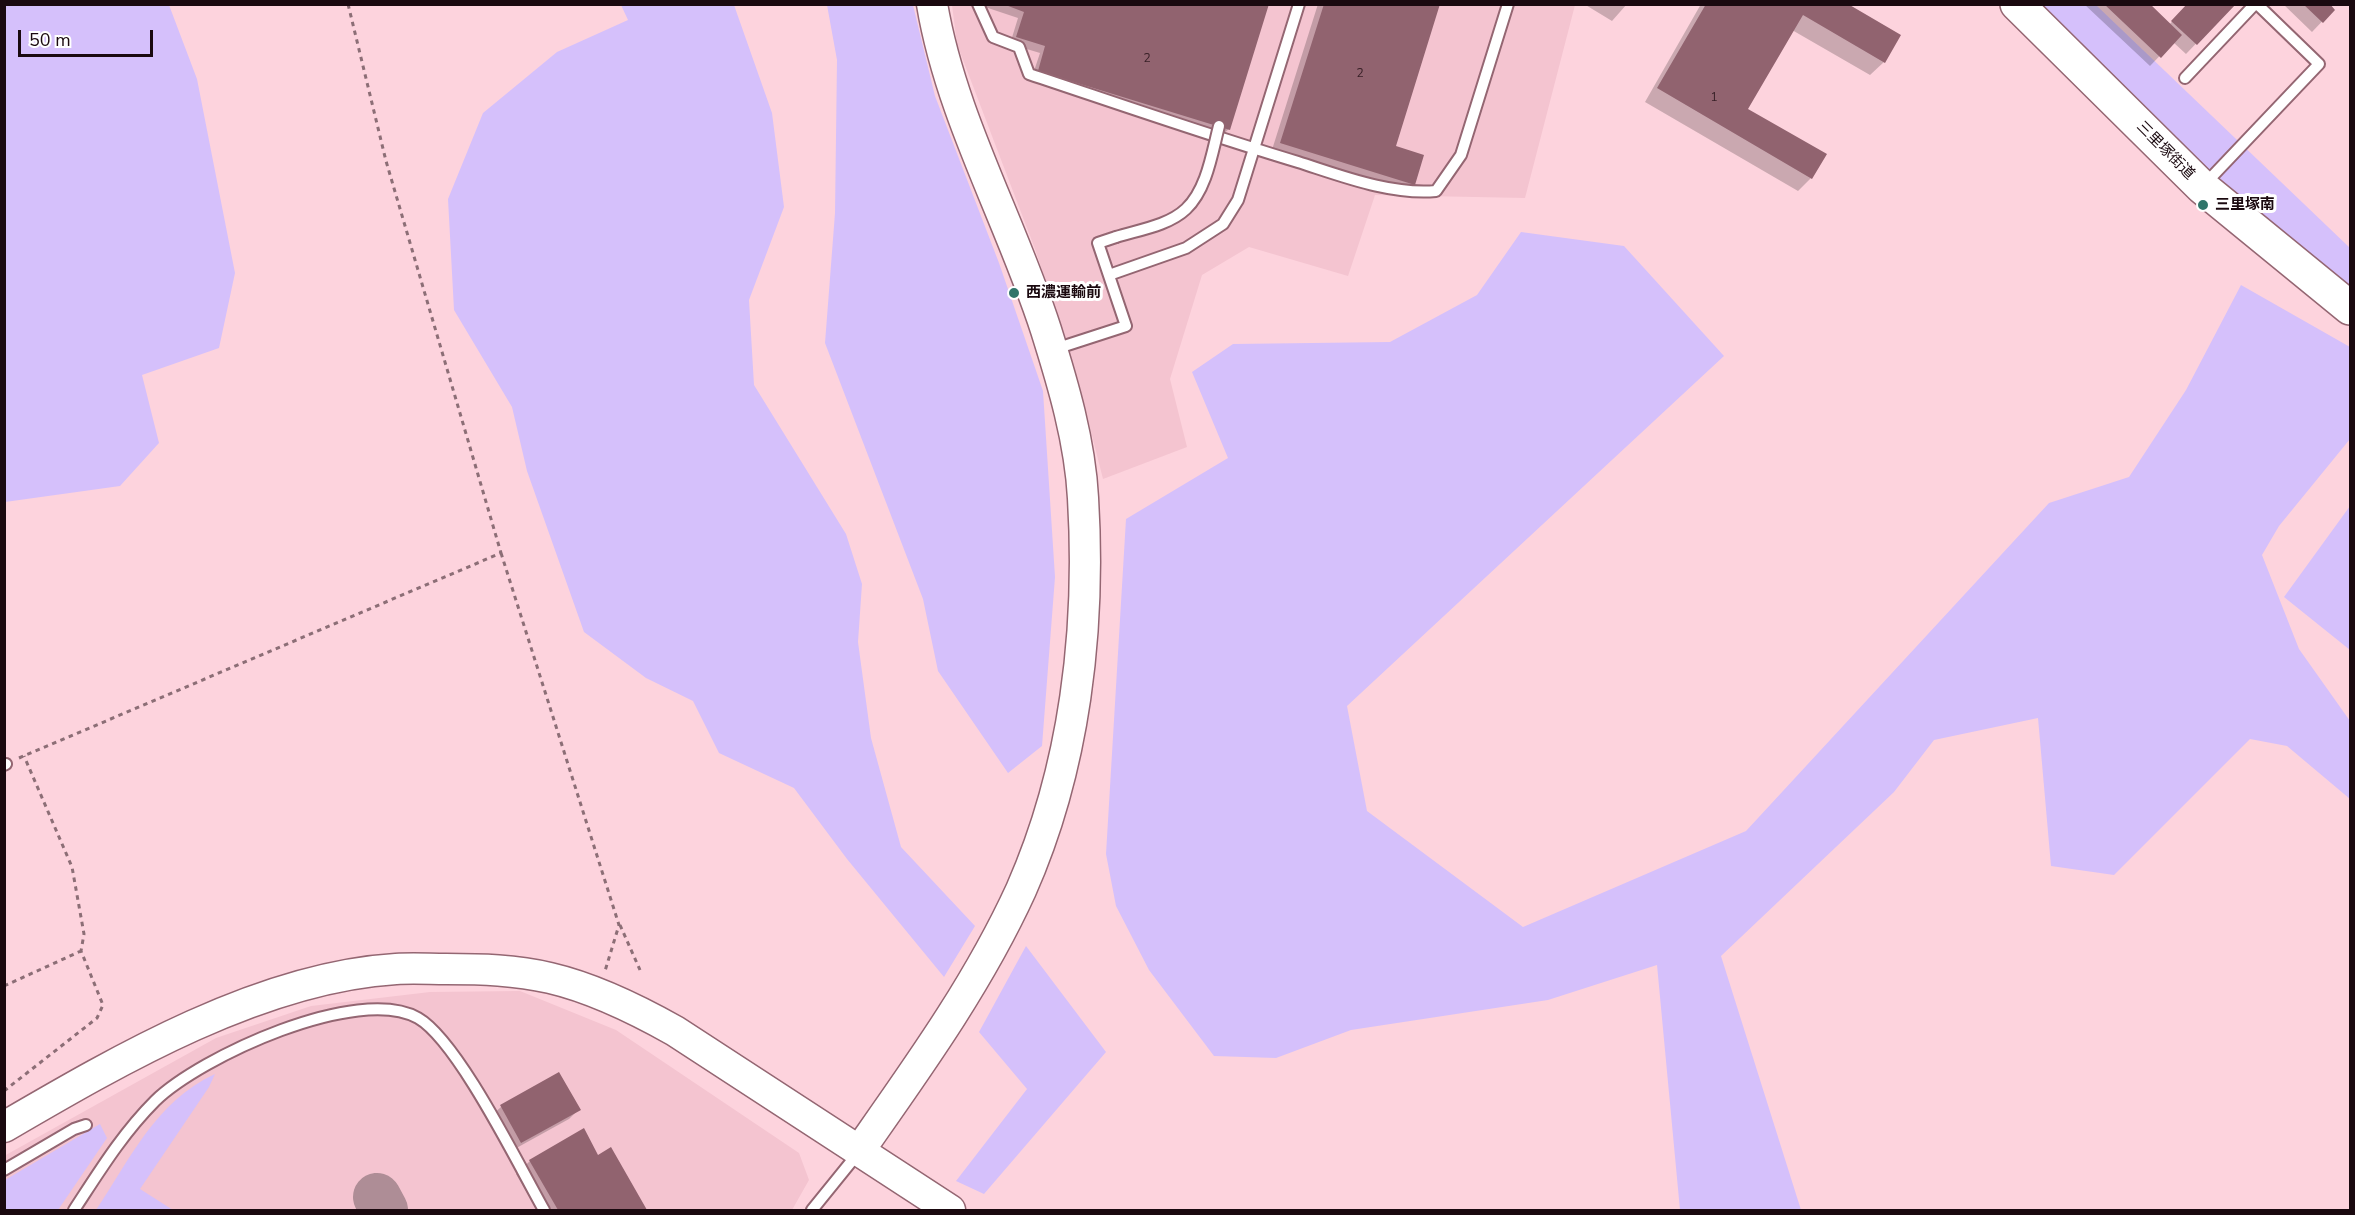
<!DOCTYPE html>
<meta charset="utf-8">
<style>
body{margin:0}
#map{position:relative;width:2355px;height:1215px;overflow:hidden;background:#fdd3dd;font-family:"Nunito Sans",sans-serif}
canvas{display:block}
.frame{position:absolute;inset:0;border:6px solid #1a090f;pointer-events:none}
.scale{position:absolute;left:18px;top:30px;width:135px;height:27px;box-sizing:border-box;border:3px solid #1a090f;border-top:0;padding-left:8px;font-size:18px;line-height:21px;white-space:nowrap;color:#1a090f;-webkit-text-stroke:4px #fff;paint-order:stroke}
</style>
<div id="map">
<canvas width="2355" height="1215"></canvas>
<div class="frame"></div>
<div class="scale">50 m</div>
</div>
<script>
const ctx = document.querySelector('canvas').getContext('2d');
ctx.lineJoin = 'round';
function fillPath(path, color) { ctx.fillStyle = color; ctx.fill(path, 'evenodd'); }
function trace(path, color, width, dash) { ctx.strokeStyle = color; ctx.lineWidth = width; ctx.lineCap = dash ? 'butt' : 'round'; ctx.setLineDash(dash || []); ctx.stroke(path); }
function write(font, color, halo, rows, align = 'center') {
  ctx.font = font + ' "Nunito Sans","Noto Sans JP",sans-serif'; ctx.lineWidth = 6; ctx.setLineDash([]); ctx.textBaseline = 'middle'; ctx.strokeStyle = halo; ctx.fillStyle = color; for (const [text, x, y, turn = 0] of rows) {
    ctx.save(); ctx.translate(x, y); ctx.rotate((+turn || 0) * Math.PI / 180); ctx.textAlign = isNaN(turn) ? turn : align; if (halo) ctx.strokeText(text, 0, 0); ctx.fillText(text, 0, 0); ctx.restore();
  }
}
const built = new Path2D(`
 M952,5H1575L1525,198L1375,195L1348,276L1249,247L1202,275L1170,379L1187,447L1103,479L1078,380L1035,249L957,44Z
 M520,991L616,1030L799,1153L809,1180L792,1210H5L4,1156L216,1038L311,1006L430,992Z`);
const green = new Path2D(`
 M5,4L169,5L197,79L235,273L219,348L142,375L159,443L120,486L5,502Z
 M621,5H734L772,113L784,207L749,300L754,385L846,534L862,584L858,642L871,738L901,847L975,926L944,977L847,859L794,788L719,753L693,701L646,678L584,632L527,471L512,407L454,310L448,199L483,113L557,52L628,20Z
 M827,5H913L935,96L999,263L1043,391L1055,577L1042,746L1008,773L938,671L923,599L825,343L835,213L837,60Z
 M2034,5H2096L2350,248V288L2220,186Z
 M1521,232L1624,246L1724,356L1347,706L1367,811L1523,927L1746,831L2049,503L2129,477L2186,390L2241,285L2350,347V439L2279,526L2262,555L2299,649L2350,721V799L2287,746L2250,739L2114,875L2051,866L2038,718L1934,740L1894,792L1721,956L1801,1210H1680L1657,965L1548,1000L1351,1030L1276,1058L1214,1056L1149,970L1116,906L1106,854L1126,519L1228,458L1192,372L1233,344L1390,342L1477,295Z
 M2350,506V650L2284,597Z
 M1026,946L1106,1052L984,1194L956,1181L1027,1089L979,1032Z
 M215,1074L209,1087L140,1189L173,1210H96C131,1158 155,1102 215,1074Z
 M100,1124L107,1138L58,1210H5V1180Z`);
const shadow = new Path2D(`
 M976,4H1267L1229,129L1222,135L1032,77L1040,53L1010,44L1018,18Z
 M1318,4H1439L1394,147L1414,184L1404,194L1271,153Z
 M1584,4H1627L1612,21Z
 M1701,4H1845L1899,36L1884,62L1870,75L1792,30L1746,109L1811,178L1798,191L1645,102Z
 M2084,4H2147L2169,25L2188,4H2234L2186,54L2173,42L2150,66Z
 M2283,4H2328L2333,10L2312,32Z
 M501,1107L579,1109L569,1119L511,1151L491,1116Z
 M583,1131L598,1157L610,1149L645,1210H537L516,1174L530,1161Z`);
const taxiway = new Path2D(`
 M377,1197L384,1210`);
const building = new Path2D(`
 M1003,4H1269L1230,130L1038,71L1045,46L1016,37L1024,12Z
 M1324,4H1440L1396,146L1424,155L1415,185L1280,143Z
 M1706,4H1848L1901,35L1885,63L1803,15L1748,109L1827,154L1812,179L1657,88Z
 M2104,4H2150L2182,35L2161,58Z
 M2187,4H2236L2197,45L2171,21Z
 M2303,4H2330L2335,10L2323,23Z
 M559,1072L581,1110L521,1143L500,1105Z
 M584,1128L598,1155L611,1147L647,1210H558L529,1160Z`);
const path = new Path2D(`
 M501,553L619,925L605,971
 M19,758L501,553L386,161L348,4
 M620,925L640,970
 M4,986L81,951
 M4,1091L97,1018L103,1005L81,951L84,934L72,867L24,756`);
const lane = new Path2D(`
 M978,4L993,37L1019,47L1029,74C1119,104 1208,135 1298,162C1342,176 1390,195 1436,191L1461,155L1508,4
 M2185,78L2255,4
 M2204,185L2319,64L2257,4
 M1109,275L1186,248L1223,224L1238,200L1299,4
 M1055,349L1126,326L1098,243L1116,237
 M4,765L6,764
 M4,1170L74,1129L86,1125
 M74,1210C99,1172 122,1134 155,1101C200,1057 358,984 418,1018C458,1041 519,1166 544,1210
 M812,1210L859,1152`);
const secondary = new Path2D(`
 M4,1127C119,1060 261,977 396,969C413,968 430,969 446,969C482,969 515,970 550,978C593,988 636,1009 675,1031L950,1210
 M859,1151C918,1067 978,984 1021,890C1075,768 1091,630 1083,498C1080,441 1063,384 1046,330C1011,221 951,117 932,4`);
const primary = new Path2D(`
 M2017,4L2202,187L2350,308`);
const laneBridge = new Path2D(`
 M1116,237C1138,230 1168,226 1186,209C1207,189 1212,153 1219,126`);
const markers = [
 [2203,205,6,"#30756a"],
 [1014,293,6,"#30756a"]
];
const numberNames = [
 ["2",1147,59],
 ["2",1360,74],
 ["1",1714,98]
];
const streetNames = [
 ["三里塚街道",2165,151,45]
];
const poiNames = [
 ["三里塚南",2215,205],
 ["西濃運輸前",1026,293]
];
fillPath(built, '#f4c4d0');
fillPath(green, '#d5c0fb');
fillPath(shadow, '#0003');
trace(taxiway, '#ae8d96', 48);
fillPath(building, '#91636f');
trace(lane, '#946672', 14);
trace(secondary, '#946672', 33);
trace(primary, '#946672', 36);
trace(path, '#8c6e76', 3, [4.5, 4.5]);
trace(lane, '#fff', 10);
trace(secondary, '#fff', 30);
trace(primary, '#fff', 33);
trace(laneBridge, '#946672', 14, []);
trace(laneBridge, '#fff', 10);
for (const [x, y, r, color] of markers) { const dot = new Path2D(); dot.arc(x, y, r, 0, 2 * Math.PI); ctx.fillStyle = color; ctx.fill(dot); trace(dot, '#fff', 2); }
write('12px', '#382027', null, numberNames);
write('15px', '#1a090f', '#fff', streetNames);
write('bold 15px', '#1a090f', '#fff', poiNames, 'left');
</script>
